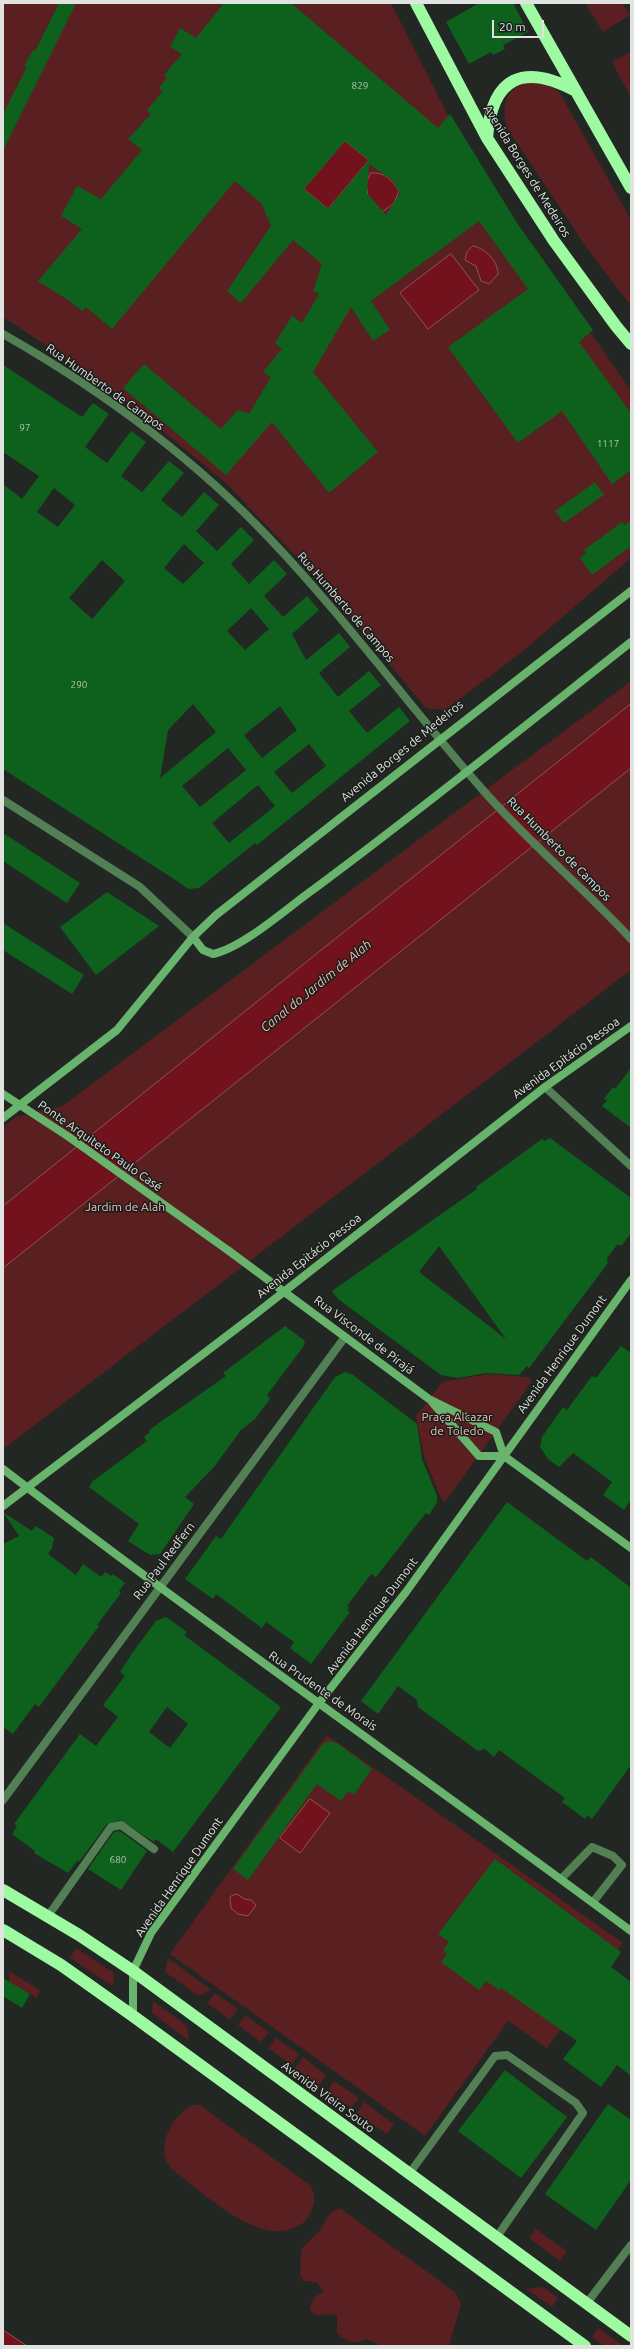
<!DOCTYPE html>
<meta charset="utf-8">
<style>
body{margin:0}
#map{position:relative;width:634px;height:2349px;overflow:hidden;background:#232723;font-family:Ubuntu,sans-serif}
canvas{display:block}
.frame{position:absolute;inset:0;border:4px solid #e0e3e0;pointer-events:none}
.scale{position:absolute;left:492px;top:20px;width:52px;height:18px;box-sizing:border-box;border:2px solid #e0e3e0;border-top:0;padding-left:5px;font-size:12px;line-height:14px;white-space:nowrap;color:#e0e3e0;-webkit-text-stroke:3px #1a1e19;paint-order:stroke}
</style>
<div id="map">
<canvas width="634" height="2349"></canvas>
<div class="frame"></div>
<div class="scale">20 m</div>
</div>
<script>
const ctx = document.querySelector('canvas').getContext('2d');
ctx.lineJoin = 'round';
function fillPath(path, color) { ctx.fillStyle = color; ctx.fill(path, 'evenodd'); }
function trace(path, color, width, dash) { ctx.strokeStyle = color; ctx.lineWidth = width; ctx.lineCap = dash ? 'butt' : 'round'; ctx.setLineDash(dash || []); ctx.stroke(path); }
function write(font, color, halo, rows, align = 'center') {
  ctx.font = font + ' Ubuntu,sans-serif'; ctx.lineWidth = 3; ctx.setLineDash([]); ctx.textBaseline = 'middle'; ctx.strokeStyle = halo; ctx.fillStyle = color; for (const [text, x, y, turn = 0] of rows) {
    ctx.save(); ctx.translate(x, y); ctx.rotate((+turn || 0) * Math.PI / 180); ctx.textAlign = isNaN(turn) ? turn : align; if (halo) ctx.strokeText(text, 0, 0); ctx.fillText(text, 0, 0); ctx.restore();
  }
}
const green = new Path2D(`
 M3,3H391L470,159L631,391V558L521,653L445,710L426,708L322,583L224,481L102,382L3,317Z
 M585,3H622L630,15L603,32Z
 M631,52V98L612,62Z
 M533,80L550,85L560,93L631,220V306L584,244L507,128C501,101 505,89 533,80Z
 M631,681V970L6,1447H3V1128L15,1117L61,1107Z
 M489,1374L527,1377L532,1381L445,1502L441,1498L424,1457L416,1416L442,1382Z
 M327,1735L623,1943L547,2048L508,2021L425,2136L170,1954Z
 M76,1948L114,1973L113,1986L70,1958Z
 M168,1958L211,1990L198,1996L165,1972Z
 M9,1971L40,1990L37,1998L9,1982Z
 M215,1993L238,2009L230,2020L207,2003Z
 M153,2001L187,2026L189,2041L152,2013Z
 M245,2015L269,2032L261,2042L238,2025Z
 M276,2038L299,2054L292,2065L268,2048Z
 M303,2057L326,2075L319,2085L295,2068Z
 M334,2081L359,2098L351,2108L327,2091Z
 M364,2102L394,2124L387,2134L357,2113Z
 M193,2105H200L311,2186C317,2198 314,2207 308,2217C304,2224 300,2225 293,2228C256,2245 200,2190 172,2169C153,2149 172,2115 193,2105Z
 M341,2209L456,2293L461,2304L449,2346H382L366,2339C354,2345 347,2342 337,2333V2316C328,2312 323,2317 313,2314L310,2308C312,2299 314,2297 322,2293L323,2290L316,2282L304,2281L300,2276L301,2250C306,2243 311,2240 316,2234C327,2225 325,2210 341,2209Z
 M536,2229L567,2251L560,2261L529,2238Z
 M543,2287L558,2298L552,2307L526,2289Z
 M598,2328L623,2346H605L592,2337Z`);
const water = new Path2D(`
 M345,141L369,160L328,209L304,189Z
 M371,173C385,172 392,180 399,191L394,203L372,220L366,184Z
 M473,246C485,248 498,261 498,274L489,284L481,281L476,266L465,260L467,252Z
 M451,254L479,290L428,329L400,293Z
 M631,704V768L3,1268V1206L315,955Z
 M310,1799L330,1813L300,1853L280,1838Z
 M237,1894L244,1899L251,1900L256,1905L248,1916L238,1914L231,1908L230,1897Z
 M3,2330L27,2346H3Z`);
const building = new Path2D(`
 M59,3H76L3,151V114L27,67L24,66L33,50L35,51Z
 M224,3H291L438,128L450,114L517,223L593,330L579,342L631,413V470L612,484L562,411L518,443L448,347L528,289L479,221L371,301L390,330L373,341L351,307L313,372L378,452L329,493L272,422L226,475L123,388L144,364L221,429L238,410L249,414L271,377L263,372L282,349L275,343L292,316L302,323L319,294L313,291L322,264L293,240L241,303L227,291L271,226L262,204L235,181L112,329L86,307L82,311L68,300L38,281L82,229L61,216L77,186L101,199L142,150L128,139L151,114L147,110L163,91L159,88L167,78L164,75L182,54L170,47L180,28L196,38ZM345,141L369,160L328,209L304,189ZM369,164L392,180L400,193L386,215L367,193Z
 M479,3H513L528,32L503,45L505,49L493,55L491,52L469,64L446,22Z
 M3,365L82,417L93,403L109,414L85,447L107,463L131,431L146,442L121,476L142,492L169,461L184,473L161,500L182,517L204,492L219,505L196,531L217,551L241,527L254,540L231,564L249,584L274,560L287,574L264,596L283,617L307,596L319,610L292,634L306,660L339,633L350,647L319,673L338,697L369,671L381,685L349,711L367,733L399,707L410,721L257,845L255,843L199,888L188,889L177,881L3,769V484L22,499L39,476L3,452ZM54,488L75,505L58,527L37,512ZM184,544L204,563L183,584L164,568ZM102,560L125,581L92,619L69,598ZM251,608L269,629L245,650L227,631ZM193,704L216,732L160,778L168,730ZM280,706L297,730L262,758L244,735ZM309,744L326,766L292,793L274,772ZM228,748L246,770L200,807L182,786ZM258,785L275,806L229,843L212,823Z
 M595,482L604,495L564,523L555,511Z
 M631,521V546L592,575L580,558L586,553L584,550L622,522L625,525Z
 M3,833L80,883L67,903L3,861Z
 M107,892L159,926L96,975L60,927Z
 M3,923L84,975L72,994L3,950Z
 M631,1068V1128L602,1106L607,1100L604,1099L613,1087L615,1089Z
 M550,1138L631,1198V1233L622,1245H617L607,1258L608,1263L529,1368L527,1366L519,1375L486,1373L458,1378L441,1375L338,1299L332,1291L464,1198L477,1189L476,1187L542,1139L544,1141ZM439,1246L506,1339L419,1272Z
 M285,1326L305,1341L303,1347L267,1395L270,1399L255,1419L241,1430L214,1467L185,1497L194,1504L160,1554L150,1555L128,1541L139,1524L89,1487L93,1481L147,1441L144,1437L150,1432L149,1430L226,1376L223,1373Z
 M621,1346L631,1353V1500L624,1510L603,1495L612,1482L573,1453L559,1467L548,1459L540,1447L542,1437L563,1407L567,1410L592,1376L596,1378Z
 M345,1372L353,1375L417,1424L422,1459L437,1496V1502L429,1515L426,1513L376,1577L371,1574L347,1606L349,1607L347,1610L350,1612L311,1664L290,1648L294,1642L266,1622L262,1628L216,1594L213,1599L185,1579L216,1536L221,1539L335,1377Z
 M507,1502L587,1561L591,1557L631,1588V1765L592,1819L588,1815L585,1819L562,1802L565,1798L499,1750L494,1757L485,1749L478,1751L418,1707L417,1700L398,1686L378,1714L361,1701Z
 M3,1512L32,1531L36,1526L54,1538L52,1548L48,1554L76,1575L83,1564L101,1577L105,1572L112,1576L113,1574L125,1583L119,1591L121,1593L97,1625L99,1626L39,1707L35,1704L13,1734L3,1727V1544L19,1536Z
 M166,1617L187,1632L184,1635L281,1707L173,1852L156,1839L154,1842L120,1820L107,1824L79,1862L77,1861L68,1873L34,1853L35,1851L12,1834L17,1826L14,1824L80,1734L96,1746L118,1717L103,1705L125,1676L120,1672L133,1652L156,1621ZM167,1707L188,1724L170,1748L149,1732Z
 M329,1741L337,1743L372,1769L354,1795L348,1791L341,1801L317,1784L248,1880L233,1869L323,1744Z
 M120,1831L147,1851L121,1890L88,1869L114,1832Z
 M495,1859L621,1952L611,1967L631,1982V2076L617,2065L601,2087L563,2059L577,2041L501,1988L499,1990L486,1981L479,1990L441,1962L447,1954L443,1950L449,1942L438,1934Z
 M3,1978L30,1994L22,2008L3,1996Z
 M505,2070L567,2117L521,2178L458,2131Z
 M608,2104L631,2120V2180L596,2230L545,2194Z`);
const street = new Path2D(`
 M3,334C101,390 194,458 271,540C346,619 410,707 482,789C528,842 583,887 631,939
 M3,800L140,887L193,937
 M545,1087L631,1166
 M3,1800L345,1337
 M561,1879L592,1847L613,1856L622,1865L593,1902
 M48,1916L111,1827L121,1825L154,1849
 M409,2174L495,2056L507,2055L576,2103L583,2113L496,2238
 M587,2303L631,2245`);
const secondary = new Path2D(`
 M193,937L203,950L213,954C243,948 288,907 314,889C422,809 526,725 631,642
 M3,1094L69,1137
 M3,1118L117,1030L193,937L216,915L631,591
 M229,1251L429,1399L496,1432L504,1456
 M432,1402L479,1456H504L631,1548
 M3,1469C209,1627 422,1776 631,1931
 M3,1506L253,1316L545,1087L631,1026
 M133,2016V1971L151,1933L319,1703L406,1592L631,1280`);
const highway = new Path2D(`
 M416,3L487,138L554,241L616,326L631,344
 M526,3L631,188
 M487,138C492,76 524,63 576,91
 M3,1890L79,1935L133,1971L631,2336
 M3,1930L61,1965L133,2016L585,2346`);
const secondaryBridge = new Path2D(`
 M69,1137L229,1251`);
const numberNames = [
 ["829",360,86],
 ["97",25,428],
 ["1117",608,444],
 ["290",79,685],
 ["680",118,1860]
];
const streetNames = [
 ["Avenida Borges de Medeiros",527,171,58],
 ["Rua Humberto de Campos",105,387,35],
 ["Rua Humberto de Campos",346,607,49],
 ["Avenida Borges de Medeiros",402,751,-39],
 ["Rua Humberto de Campos",559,849,45],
 ["Avenida Epitácio Pessoa",566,1058,-36],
 ["Ponte Arquiteto Paulo Casé",100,1146,35],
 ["Avenida Epitácio Pessoa",309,1256,-38],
 ["Rua Visconde de Pirajá",364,1335,37],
 ["Avenida Henrique Dumont",562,1354,-54],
 ["Rua Paul Redfern",164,1561,-53],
 ["Avenida Henrique Dumont",372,1616,-53],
 ["Rua Prudente de Morais",323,1691,35],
 ["Avenida Henrique Dumont",179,1877,-55],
 ["Avenida Vieira Souto",328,2097,36]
];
const parkNames = [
 ["Jardim de Alah",125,1207],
 ["Praça Alcazar",457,1417],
 ["de Toledo",457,1431]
];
const waterNames = [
 ["Canal do Jardim de Alah",316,986,-39]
];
fillPath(green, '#591f21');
fillPath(water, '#71121c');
trace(water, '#925157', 1);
fillPath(building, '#0e611c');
trace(street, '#528054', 8);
trace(secondary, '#68b46c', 8);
trace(highway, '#9dfaa0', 12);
trace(secondaryBridge, '#68b46c', 8);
write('10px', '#acc2af', null, numberNames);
write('12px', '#e0e3e0', '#1a1e19', streetNames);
write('12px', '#f5bebc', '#1a1e19', parkNames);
write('italic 13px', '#f1bbb9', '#1a1e19', waterNames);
</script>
